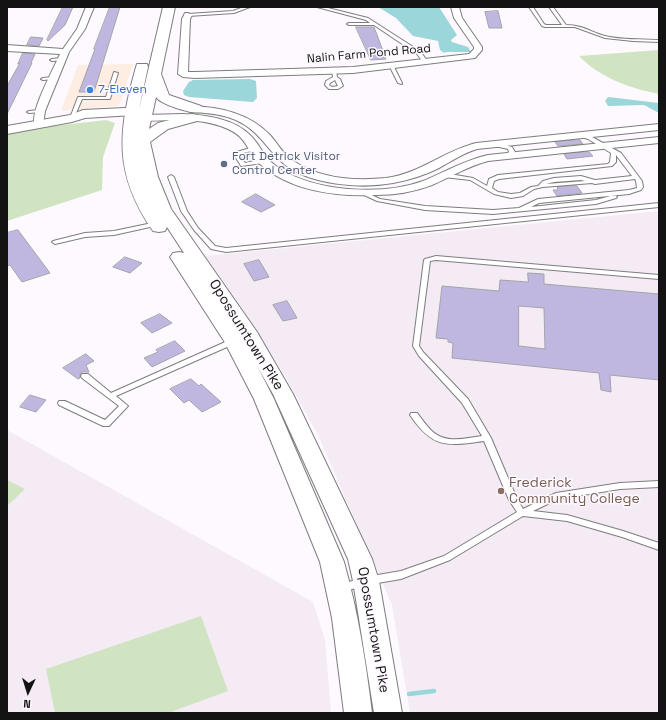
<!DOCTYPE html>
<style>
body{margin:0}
#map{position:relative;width:666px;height:720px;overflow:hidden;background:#fdf9fe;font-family:"Space Grotesk",sans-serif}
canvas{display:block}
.frame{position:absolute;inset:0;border:8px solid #141314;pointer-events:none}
.north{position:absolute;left:8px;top:672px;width:40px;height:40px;-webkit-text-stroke:3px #fdf9fe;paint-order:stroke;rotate:184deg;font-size:11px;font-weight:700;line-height:16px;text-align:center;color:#141314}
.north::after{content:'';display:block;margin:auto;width:14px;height:18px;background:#141314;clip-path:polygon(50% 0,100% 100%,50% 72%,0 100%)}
</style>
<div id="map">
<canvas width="666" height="720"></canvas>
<div class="frame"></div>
<div class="north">N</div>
</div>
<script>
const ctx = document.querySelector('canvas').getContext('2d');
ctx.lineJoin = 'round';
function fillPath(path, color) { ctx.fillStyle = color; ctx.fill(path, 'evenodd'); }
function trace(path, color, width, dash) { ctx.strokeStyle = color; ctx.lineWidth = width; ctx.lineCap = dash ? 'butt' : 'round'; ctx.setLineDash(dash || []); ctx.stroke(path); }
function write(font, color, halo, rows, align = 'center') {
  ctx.font = font + ' "Space Grotesk",sans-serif'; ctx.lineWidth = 3; ctx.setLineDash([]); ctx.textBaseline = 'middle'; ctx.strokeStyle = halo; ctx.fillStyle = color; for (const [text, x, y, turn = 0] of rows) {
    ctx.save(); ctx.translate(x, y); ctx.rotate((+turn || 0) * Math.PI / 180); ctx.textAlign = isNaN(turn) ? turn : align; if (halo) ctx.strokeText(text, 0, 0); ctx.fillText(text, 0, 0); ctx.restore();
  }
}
const commercial = new Path2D(`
 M133,64L121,101L118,106L61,111L78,65Z`);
const built = new Path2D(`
 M659,211V713H410L392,605L318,435L285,376L263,342L205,256Z
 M7,430L313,602L325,640L331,713H7Z`);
const green = new Path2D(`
 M659,50V94C630,88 600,78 579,56Z
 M106,120L115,123L103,157L102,190L7,221V134L54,126Z
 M7,480L25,489L7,506Z
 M201,616L228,691L168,713H55L46,669Z`);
const water = new Path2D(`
 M378,7H439L457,35L451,40L452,42L468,47L471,52H446L444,53L440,50L438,41L413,36L396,18Z
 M250,79L256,81L257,98L253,102L189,97L184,95L183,91L189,82L193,80Z
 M608,97L659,103V113L644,105L608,106L605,101Z`);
const stream = new Path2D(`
 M409,694L434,691`);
const building = new Path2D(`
 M63,7H73L65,25L48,41L47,40Z
 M110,7H120L94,92H79L95,49H94Z
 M498,11L502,28H489L485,12Z
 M356,27H374L386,59L371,60Z
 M31,37L43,38L39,46L27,45Z
 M23,53L35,54L31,63H32L7,114V86L20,63L18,64Z
 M580,140L583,144L558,146L555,142Z
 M589,152L593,156L567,159L564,154Z
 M577,186L582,193L557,196L553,190H558L557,187Z
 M256,194L275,205L261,212L242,202Z
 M18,230L50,273L22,282L10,265L7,266V233Z
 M125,257L142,263L130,273L113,267Z
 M259,260L269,277L254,281L244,264Z
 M528,273L544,274V284L659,294V380L610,375L611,392L601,390L599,373L452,358L453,343L448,342V339L436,338L442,286L499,291L500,280L528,282ZM519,306L544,308L545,349L519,346Z
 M287,301L297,318L283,321L273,305Z
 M160,314L172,323L152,333L141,323Z
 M175,341L185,351L152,367L144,358L158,352L156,350Z
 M86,354L94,361L86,365L89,372H82L80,375V378L78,379L63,368Z
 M191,379L199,386L201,384L221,402L202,412L189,400L184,403L170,389Z
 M30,395L46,400L36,412L20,407Z`);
const service = new Path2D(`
 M244,7H250L234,13L188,16L186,15L188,14L233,11Z
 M317,7H324L368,18L421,52L427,61L423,62L417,54L374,25H349L347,24L349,23H370L366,20Z
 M529,7H533L544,24L546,25H562L549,7H553L566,25C583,25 590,32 605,36C621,40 642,39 659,40V42L633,41L605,38L575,27H545L542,26Z
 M62,58L64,59V60L52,61L50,60L52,59Z
 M389,64L393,65L402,83V84L398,83L389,65Z
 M332,70L336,71L337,77L340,79L343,86L338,89H329L325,85L326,81L333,77ZM335,80L338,86L332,87L329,85L330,83Z
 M114,72L118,73L110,99H82L74,118L70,119V118L78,97H106Z
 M53,77L55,78V79L43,80L41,79L43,78Z
 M40,110L42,111V112L29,113L27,112L29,111Z
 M581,133L592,137L621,153L642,181L643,187L641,190L629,194L539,203L531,207L596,200L614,195L617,197L616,198L596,204L493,214L425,210L377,201L358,192L361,190L380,199L425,206L493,210L519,208L538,199L629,190L637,188L636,181L635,179L595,184L592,183L543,187L534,189L523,196L511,198L494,194L470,180L444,177L441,175L444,173L473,178L487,186L489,179L498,175L608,164L610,162L611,153L588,139L579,136V134ZM616,155L632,176L595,180L581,176L554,178L543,181L538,186L531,187L520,193L511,194L498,192L492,188L494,181L499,179L612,166L616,162ZM581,180L585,181L546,184L554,182Z
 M497,143L512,147L515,152L511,156H507L506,155L509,152L508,149L495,146V144Z
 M254,147L257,149L256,150L239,154L245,163L263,159L266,161L263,163L241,166L233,153Z
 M171,175L174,177L187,211L198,228L215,246L226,248L659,203V207L226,252L211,249L194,230L181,211L168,177Z
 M157,222L160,224L159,225L114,235L85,237L55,244L52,242L53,241L85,233L114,231Z
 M436,256L659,275V279L436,260L430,261L419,346L423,352L468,399L491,438L517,499L523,509L556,493L620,483L659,481V487L620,489L558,499L533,511L567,515L623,531L659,543V550L622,537L567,521L523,516L450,560L401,579L366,585L342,592L339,591L338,588L339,585L342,584L366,577L401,571L444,556L517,512L509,500L484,441C447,446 433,449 410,415L411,413H417C422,419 427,427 433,432C447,444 466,438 482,436L462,403L419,356L413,346L424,260L425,259Z
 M232,339H236L237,341L236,343L116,396L128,406L109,426H103L59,405L58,403L59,401H65L105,420L119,406L82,378L81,376L82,374H88L111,393Z`);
const minor = new Path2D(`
 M86,7H94L85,29L69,52L45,111L43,125H35C29,113 54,68 60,54L7,51V45L63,49L77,29Z
 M451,7H459L462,18L482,47V50L475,58L353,73L195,78L183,77L178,74L182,19L185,13H188L192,15L190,19L188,72H195L353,67L469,54L474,49V47L454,18Z
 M190,106C220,107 249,113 270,135C278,144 283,154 292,160C319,179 355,181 386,178C419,174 444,151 476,143L659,124V130L477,149C463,153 452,161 439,168C425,175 409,180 393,183C361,189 308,185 283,163C269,151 261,135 245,125C233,117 219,114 205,113C199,112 192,113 187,111L185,109Z
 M183,114C205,115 234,118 251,136C261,146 263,157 276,166C312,192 382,196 423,181C445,172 465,160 488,155L659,137V143L488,161C468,166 451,177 432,185C414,192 394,195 375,195C337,197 290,191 260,164C247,152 248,138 228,129C202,117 172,120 144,121L139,118L144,115Z`);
const tertiary = new Path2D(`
 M146,107L150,108L152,111L150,114L85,118L72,122L7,134V126L70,115L83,110Z`);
const secondary = new Path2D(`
 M163,7H175L161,74L169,95L201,106L203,109L201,112C192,114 161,105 156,97L149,129L158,123L192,114L197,115L199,118L197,121L168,129L150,142L158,177L171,209L257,332L293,394L372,559L379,581L402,713H374L353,581L348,559L273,394L257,366L274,399L344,562C358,612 366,662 372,713H344L332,618L320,562L254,399L224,341L170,257L173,253L179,252L184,253L167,227L165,231L159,232L153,231C113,173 118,131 136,67L137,64H147L148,67L138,114Z`);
const markers = [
 [90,90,4,"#3f7fe0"],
 [224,164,4,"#5c6f8a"],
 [501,491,4,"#8d6e63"]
];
const farStreetnames = [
 ["Nalin Farm Pond Road",369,54,-5]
];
const farShopnames = [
 ["7-Eleven",98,90]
];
const farServicenames = [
 ["Fort Detrick Visitor",232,157],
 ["Control Center",232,171]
];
const streetNames = [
 ["Opossumtown Pike",246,335,58],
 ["Opossumtown Pike",373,630,80]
];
const educationNames = [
 ["Frederick",509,483],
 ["Community College",509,499]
];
fillPath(commercial, '#feede2');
fillPath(built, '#f4ebf5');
fillPath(green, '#d1e4c2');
fillPath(water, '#9bd6da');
trace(stream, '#9bd6da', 4.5);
fillPath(building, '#c0b7e1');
trace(building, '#a5a4a9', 1);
trace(service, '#7f7c80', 2);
trace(minor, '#7f7c80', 2);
trace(tertiary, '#7f7c80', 2);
trace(secondary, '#7f7c80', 2);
fillPath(service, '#fff');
fillPath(minor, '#fff');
fillPath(tertiary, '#fff');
fillPath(secondary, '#fff');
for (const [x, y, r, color] of markers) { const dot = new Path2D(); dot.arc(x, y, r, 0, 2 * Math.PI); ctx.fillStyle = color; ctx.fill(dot); trace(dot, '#fdf9fe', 1.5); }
write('12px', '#141314', '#fdf9fe', farStreetnames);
write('12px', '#366cbe', '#fdf9fe', farShopnames, 'left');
write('12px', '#4e5e75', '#fdf9fe', farServicenames, 'left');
write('14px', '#141314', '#fdf9fe', streetNames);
write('14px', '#785e54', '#fdf9fe', educationNames, 'left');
</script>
